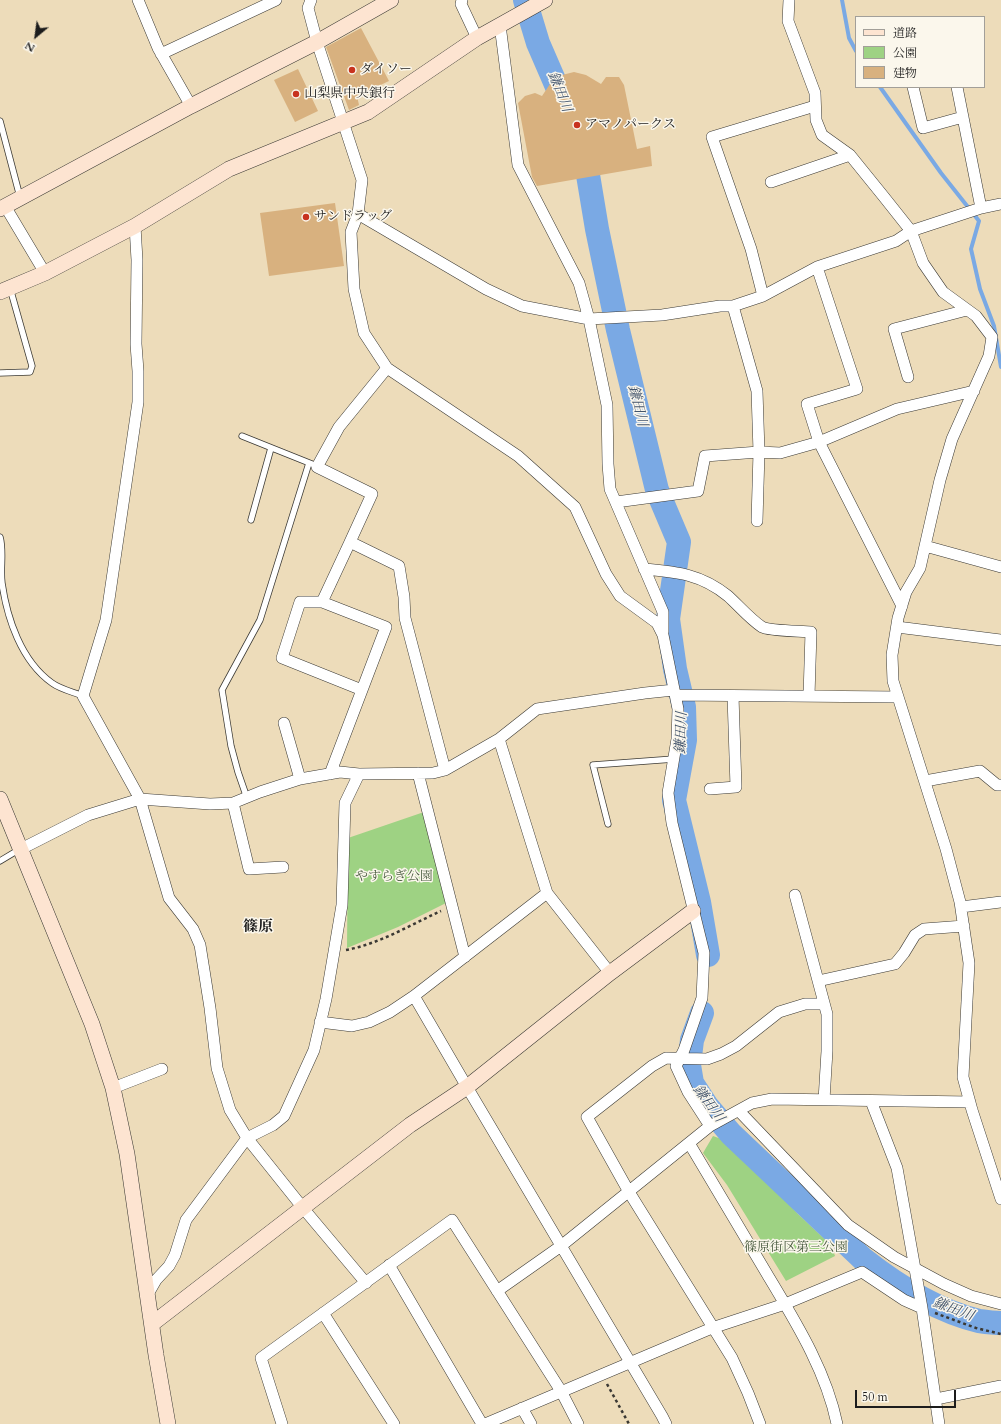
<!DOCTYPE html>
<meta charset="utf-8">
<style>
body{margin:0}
#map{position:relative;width:1001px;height:1424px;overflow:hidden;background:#eddcba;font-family:Cardo,"Noto Serif JP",serif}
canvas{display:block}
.legend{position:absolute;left:855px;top:16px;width:130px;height:72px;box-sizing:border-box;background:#fbf7ec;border:1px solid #a29f99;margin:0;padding:5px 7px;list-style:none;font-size:12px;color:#1c1c1c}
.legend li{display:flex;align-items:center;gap:8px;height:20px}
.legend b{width:20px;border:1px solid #a29f99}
.north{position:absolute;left:16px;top:16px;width:40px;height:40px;-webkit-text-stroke:3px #fbf7ec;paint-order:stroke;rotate:209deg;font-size:11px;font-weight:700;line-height:16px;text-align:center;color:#1c1c1c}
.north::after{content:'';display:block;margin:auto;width:14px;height:18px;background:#1c1c1c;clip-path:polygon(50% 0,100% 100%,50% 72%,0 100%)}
.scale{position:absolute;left:855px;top:1390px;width:101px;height:18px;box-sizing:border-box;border:2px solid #1c1c1c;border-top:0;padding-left:5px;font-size:12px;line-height:14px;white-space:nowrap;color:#1c1c1c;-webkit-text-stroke:3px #fbf7ec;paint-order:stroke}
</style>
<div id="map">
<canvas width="1001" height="1424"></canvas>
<ul class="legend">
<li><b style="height:5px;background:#fde4d1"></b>道路</li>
<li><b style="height:11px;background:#9ed283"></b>公園</li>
<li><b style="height:11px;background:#d8b17f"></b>建物</li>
</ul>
<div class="north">N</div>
<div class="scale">50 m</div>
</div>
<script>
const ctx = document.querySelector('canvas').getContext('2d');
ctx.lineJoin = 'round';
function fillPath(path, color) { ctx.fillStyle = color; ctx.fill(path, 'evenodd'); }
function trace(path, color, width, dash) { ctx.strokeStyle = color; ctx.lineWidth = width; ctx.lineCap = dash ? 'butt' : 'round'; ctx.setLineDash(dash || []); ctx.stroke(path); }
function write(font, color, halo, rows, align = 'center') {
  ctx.font = font + ' Cardo,"Noto Serif JP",serif'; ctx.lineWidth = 3; ctx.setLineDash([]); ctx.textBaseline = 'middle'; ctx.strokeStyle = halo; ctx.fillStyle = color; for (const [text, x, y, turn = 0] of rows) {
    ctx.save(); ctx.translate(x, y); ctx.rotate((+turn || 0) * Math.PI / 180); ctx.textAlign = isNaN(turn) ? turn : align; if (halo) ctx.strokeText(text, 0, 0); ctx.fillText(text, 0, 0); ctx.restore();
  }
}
const green = new Path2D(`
 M424,812L448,902L398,927L347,948L348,838Z
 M713,1136L730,1142L762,1173L773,1187L798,1214L831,1245L835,1256L786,1281L727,1185L703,1153Z`);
const stream = new Path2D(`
 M842,0L849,38L856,51
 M880,87L941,173L979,221L971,249L980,289L994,326L1001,367`);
const river = new Path2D(`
 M525,0L538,43L567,110
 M581,146L585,157L597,229L618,330L657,490L679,542L668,619L675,669L684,707L685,740L674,800L699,902L708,955
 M702,1013L692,1040L689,1065L692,1083L707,1106L731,1134L863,1259C896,1285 937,1311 979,1321C986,1322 994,1323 1001,1323`);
const building = new Path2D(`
 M361,28L389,81L357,96L359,105L349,110L326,47Z
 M298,69L318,111L295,122L274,80Z
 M574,72L586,75L601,84L606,77H619L624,85L637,149L650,146L652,166L537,186L532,177L518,103L525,96L535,93L542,96L550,84L558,76Z
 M335,203L344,266L269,276L260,213Z`);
const path = new Path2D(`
 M346,950C379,944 410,925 441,911
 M935,1313L976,1328L1001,1334
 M607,1384L629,1424`);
const lane = new Path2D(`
 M0,121L20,197
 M0,373L30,372L32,366L10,288
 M242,436L312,464
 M251,520L271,448
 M0,537C4,551 0,568 2,583C7,618 21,661 52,683C60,689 73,692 83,696
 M247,798L238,772L231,746L222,690L260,620L309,463
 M608,824L593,765L674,759
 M0,861L20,849`);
const street = new Path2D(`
 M138,0L158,48L191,106
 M311,0L308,8L317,42L362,180L358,214L351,232L354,289L364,333L387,368L518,456L575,507L606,574L620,596L657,623L663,635L678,709L677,739L668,793L672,823L704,953L702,998L684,1050L676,1066L688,1092L710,1126
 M462,0L461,4L477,38
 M789,0L788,21L815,93L816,120L822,135L850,155L884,197L911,231L923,263L943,292L976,316L992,337L989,356L952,439L940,480L920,568L906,592L898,618L892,655L893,681L946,849L960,902L969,963L963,1077L972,1110L1001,1199
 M500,25L518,165L579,283L589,319L607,405L608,464L610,489L663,612V632
 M161,54L276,0
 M913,87L923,128L963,117
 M957,87L981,208
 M771,182L850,155
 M5,206L45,273
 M358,214L486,289L522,306L589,319L662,315L720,306H733L763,296L817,267L896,241L911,231L981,208L1001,204
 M135,226L137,260L136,344L138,371V402L106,620L83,696L140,799L169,898L193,929L200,945L210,1008L217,1068L230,1110L247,1138L303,1208L366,1283
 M763,296L751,249L712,137L815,106
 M733,306L757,391L759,452L757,521
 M387,368L339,427L317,467L372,494L350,542L399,566L404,597L405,618L445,770
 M908,377L894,329L967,310
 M616,502L698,491L705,456L759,452L780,453L819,442L807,404L857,389L817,267
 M925,546L1001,567
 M644,569C677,572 701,574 728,596C739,606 750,619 762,627C769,631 802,631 811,632L809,696
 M322,602H300L282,658L362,690
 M902,606L819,442L897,409L974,391
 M897,627L1001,640
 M676,695L898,697
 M284,723L300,779
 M499,739L547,893L610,973
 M418,773L465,957
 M330,774L386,627L322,602L350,542
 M925,781L980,771L997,785H1001
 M710,789L736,787L733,696
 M233,803L249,869L283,867
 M21,849L88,815L140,799L210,804L233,803L260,792L300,779L340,772L359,774
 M795,895L827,1014V1051L824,1100
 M961,907L1001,902
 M818,981L895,964L904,953L915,935L924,929L964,926
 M414,996L467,1087L662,1416L666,1424
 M320,1022L352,1026L369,1022L390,1012L414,996L547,893
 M113,1088L162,1069
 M871,1101L897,1168L922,1308L939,1424
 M739,1111L848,1225L894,1257L944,1284L971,1296L1001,1304
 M689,1143C715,1186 741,1230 767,1274C795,1321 826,1370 837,1424
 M389,1265L482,1424
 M497,1291L561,1246L710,1126L752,1103L772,1099L970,1102
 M148,1294L156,1280L169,1266L175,1255L186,1220L247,1138L273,1125L284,1116L314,1050L326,999L342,905L345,803L359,774L433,773L445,770L499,739L537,709L645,693L674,690
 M323,1313L394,1424
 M936,1399L1001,1386
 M522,1408L531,1424
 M282,1424L261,1358L452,1220L561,1391L578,1424
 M485,1424L712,1328L785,1304L862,1272L904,1300L922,1308
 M760,1424L748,1393L732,1358L629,1192L587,1117L652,1066L666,1058L707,1059L721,1054L736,1046L779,1012L805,1004H824`);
const secondary = new Path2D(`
 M0,209L191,106L317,42L391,0
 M0,292L45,273L135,226L229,169L368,112L477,38L545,0
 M0,799L92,1024L113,1088L127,1154L156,1355L168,1424
 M152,1324L410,1125L467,1087L610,973L693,911`);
const markers = [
 [352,70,4,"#c8321e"],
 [296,94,4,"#c8321e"],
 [577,125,4,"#c8321e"],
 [306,217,4,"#c8321e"]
];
const poiNames = [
 ["ダイソー",360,70],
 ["山梨県中央銀行",304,94],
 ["アマノパークス",585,125],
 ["サンドラッグ",314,217]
];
const parkNames = [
 ["やすらぎ公園",394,877],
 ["篠原街区第三公園",796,1248]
];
const waterNames = [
 ["鎌田川",559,92,68],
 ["鎌田川",637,406,76],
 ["鎌田川",682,733,-88],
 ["鎌田川",708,1104,54],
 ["鎌田川",953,1310,21]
];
const quarterNames = [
 ["篠原",258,928]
];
fillPath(green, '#9ed283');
trace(stream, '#7aa9e4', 4);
trace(river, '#7aa9e4', 24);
fillPath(building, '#d8b17f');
trace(lane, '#3b3934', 7);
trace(street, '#3b3934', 12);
trace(secondary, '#3b3934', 16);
trace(path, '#3b3934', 2.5, [3, 3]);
trace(lane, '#fff', 5.5);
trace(street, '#fff', 11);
trace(secondary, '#fde4d1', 15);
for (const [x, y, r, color] of markers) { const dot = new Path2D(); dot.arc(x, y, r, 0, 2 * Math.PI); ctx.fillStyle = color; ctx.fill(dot); trace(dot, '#fbf7ec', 1.5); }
write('13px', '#1c1c1c', '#fbf7ec', poiNames, 'left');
write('13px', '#4a5c40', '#fbf7ec', parkNames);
write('italic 14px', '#42546c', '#fbf7ec', waterNames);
write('bold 15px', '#1c1c1c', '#fbf7ec', quarterNames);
</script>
